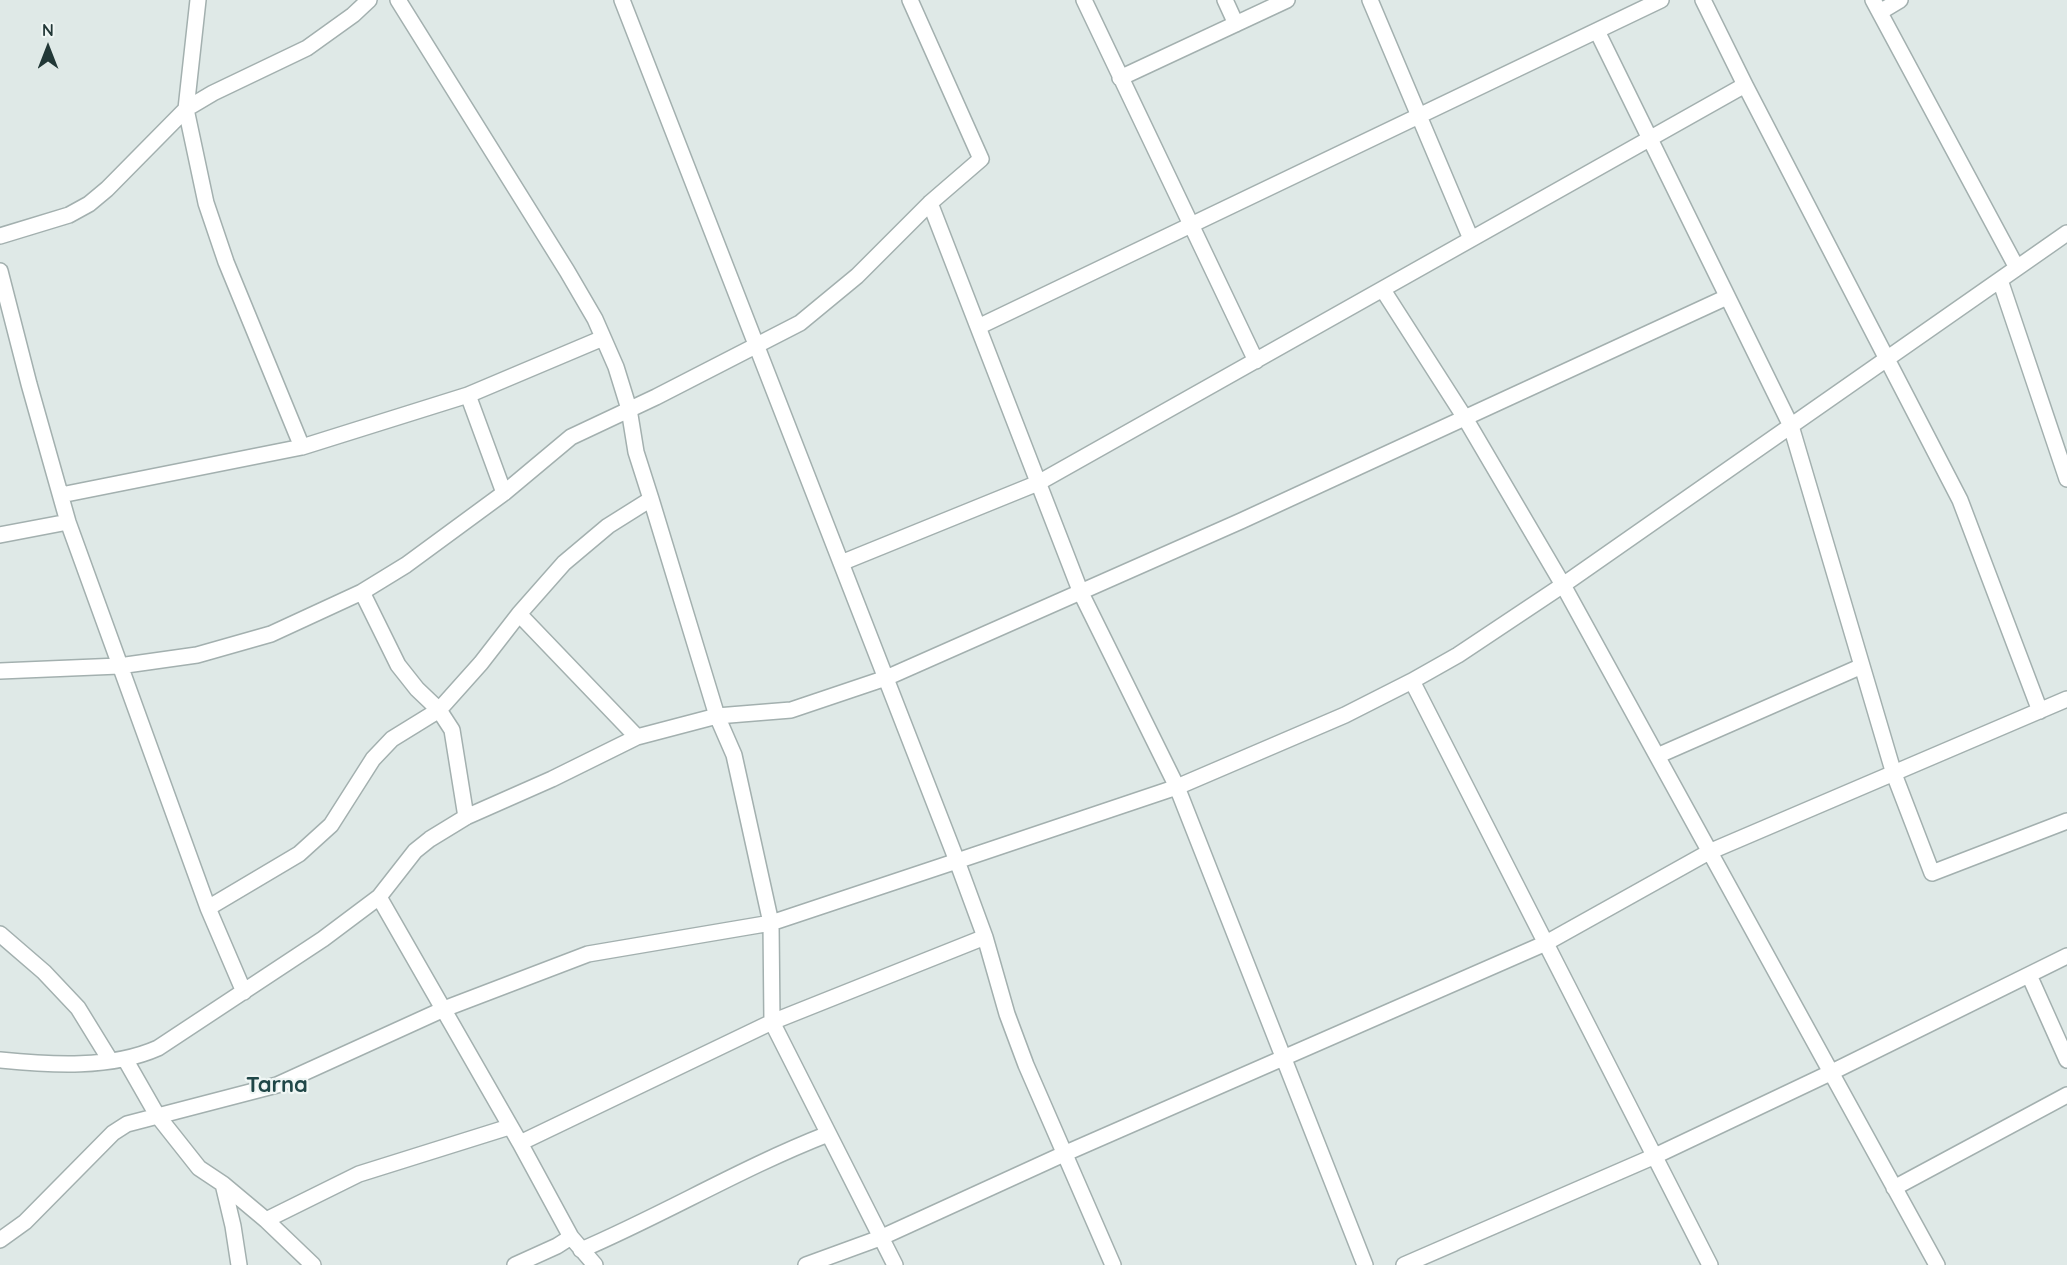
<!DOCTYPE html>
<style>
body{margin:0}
#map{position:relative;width:2067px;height:1265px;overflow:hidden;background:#dfe9e7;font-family:Quicksand,sans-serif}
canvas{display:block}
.north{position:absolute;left:18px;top:18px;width:60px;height:60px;-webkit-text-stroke:4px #eff6f4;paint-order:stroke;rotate:0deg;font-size:16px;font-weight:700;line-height:24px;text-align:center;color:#223837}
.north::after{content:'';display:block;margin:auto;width:21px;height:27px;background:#223837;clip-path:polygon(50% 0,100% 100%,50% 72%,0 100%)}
</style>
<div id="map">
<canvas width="2067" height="1265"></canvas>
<div class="north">N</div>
</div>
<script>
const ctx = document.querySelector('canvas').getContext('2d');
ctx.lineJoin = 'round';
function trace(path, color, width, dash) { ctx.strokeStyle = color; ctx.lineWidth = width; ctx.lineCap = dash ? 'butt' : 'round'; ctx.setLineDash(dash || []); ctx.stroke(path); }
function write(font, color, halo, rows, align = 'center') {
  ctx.font = font + ' Quicksand,sans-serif'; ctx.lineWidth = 4.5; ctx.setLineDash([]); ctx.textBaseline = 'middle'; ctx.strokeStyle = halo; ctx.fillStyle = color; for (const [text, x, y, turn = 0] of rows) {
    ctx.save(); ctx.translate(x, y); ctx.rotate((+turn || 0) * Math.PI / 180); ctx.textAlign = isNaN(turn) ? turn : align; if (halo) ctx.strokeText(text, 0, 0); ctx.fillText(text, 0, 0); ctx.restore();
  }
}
const street = new Path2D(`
 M198,0L186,109L206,203L226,262L302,447
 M398,0L567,271L595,319L616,367L629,409L636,452L651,499L717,716L734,755L771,923L772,1022L895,1265
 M622,0L957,861L985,937L1007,1014L1026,1065L1113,1265
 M1084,0L1256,361
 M1225,0L1236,24
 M1370,0L1471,239
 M1703,0L1745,85L1960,500L2040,711
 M1873,0L2017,268
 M1880,12L1900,0
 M1597,31L1791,426L1894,774L1932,873L2067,821
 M1120,78L1287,0
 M930,203L1081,593L1177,787L1365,1265
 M0,236L69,215L89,204L107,189L186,109L213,93L307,48L353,15L369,0
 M0,271L29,384L68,522L208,908L244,992
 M2000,280L2067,479
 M1383,290L1465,418L1563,585L1937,1265
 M978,327L1661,0
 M468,395L504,493
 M61,495L302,447L468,395L603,338
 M0,535L68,522
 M841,563L1038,483L1745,85
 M362,592L398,665L417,689L439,710L452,730L466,817
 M519,614L637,737
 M0,671L119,666L197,655L271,634L362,592L406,565L504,493L571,437L656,397L800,323L857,276L930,203L981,159L910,0
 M1412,681L1710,1265
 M1657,756L1862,666
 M379,897L520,1143L571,1237L595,1265
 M208,908L299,854L331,825L373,759L392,739L439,710L481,663L519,614L564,563L608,526L651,499
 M0,934L44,972L78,1008L110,1060
 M2029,975L2067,1060
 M125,1059L157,1115L199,1168L223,1184L266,1220L313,1265
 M0,1060C51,1065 111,1069 158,1048L323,939L379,897L415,851L430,839L466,817L552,779L637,737L717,716L791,710L886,678L1241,521L1727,297
 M520,1143L772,1022L985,937
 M223,1184L233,1226L239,1265
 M1894,1188L2067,1095
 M266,1220L359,1174L509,1127
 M0,1240L25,1222L113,1133L127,1124L277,1085L444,1009L588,954L771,923L957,861L1177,787L1345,715L1412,681L1458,655L1563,585L2067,233
 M581,1250C665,1214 743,1167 828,1134
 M515,1265L557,1246L571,1237
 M806,1265L880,1238L1066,1153L1546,943L1709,852L2067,699
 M1404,1265L1655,1156L1830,1073L2067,956`);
const quarterNames = [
 ["Tarna",277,1085]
];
trace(street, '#a3b0af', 18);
trace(street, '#fff', 15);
write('bold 22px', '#204748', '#eff6f4', quarterNames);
</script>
